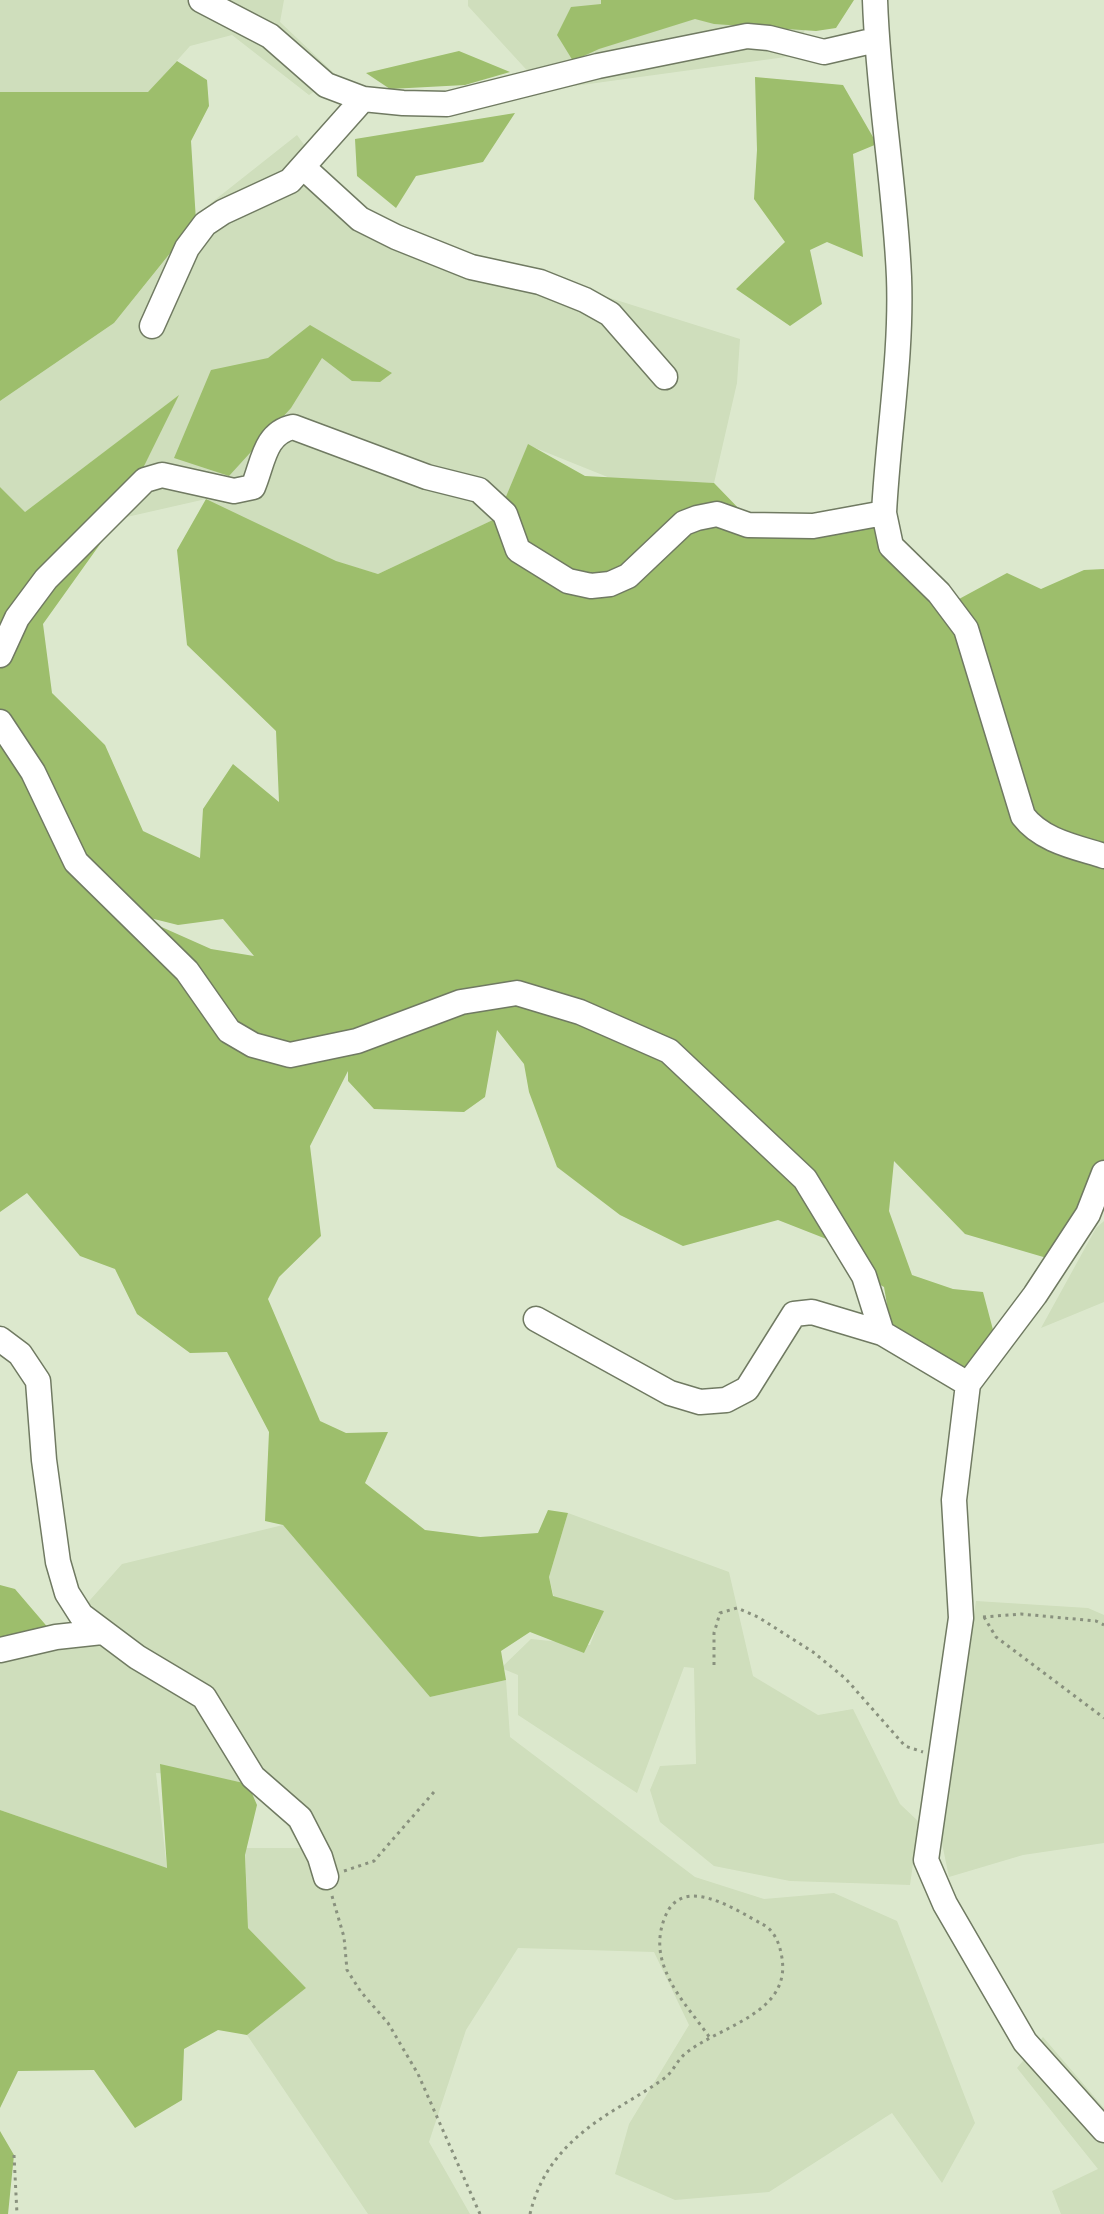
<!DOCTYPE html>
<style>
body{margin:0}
canvas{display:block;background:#dce8cd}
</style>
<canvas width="1104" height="2214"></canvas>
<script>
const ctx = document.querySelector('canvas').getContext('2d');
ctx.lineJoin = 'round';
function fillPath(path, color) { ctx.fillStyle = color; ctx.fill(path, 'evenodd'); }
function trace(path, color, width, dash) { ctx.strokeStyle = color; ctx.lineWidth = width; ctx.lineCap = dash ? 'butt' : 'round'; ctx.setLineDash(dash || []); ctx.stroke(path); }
const built = new Path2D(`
 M0,0H284L280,22L337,76L309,95L232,35L190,46L149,92H0Z
 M468,0H811L804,33L793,56L545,90L468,6Z
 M297,135L340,194L410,235L740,339L737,383L714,483L615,480L528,445L497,518L378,574L247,536L206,499L118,519L178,396L25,512L0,487V401L114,323L211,203Z
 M1104,1221V1302L1041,1328L1096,1228Z
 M568,1513L729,1572L753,1676L818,1715L853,1709L900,1804L919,1822L910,1885L790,1881L714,1866L660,1822L650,1790L660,1766L696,1764L694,1668L684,1667L637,1793L518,1715V1675L501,1668L531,1639L590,1645L603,1611L556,1606L549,1577Z
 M283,1525L430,1697L506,1680L510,1737L695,1877L764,1899L834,1893L897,1921L975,2123L942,2183L892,2113L769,2192L675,2200L615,2174L629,2124L689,2025L654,1952L518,1948L466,2030L429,2142L470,2214H368L247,2035L306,1988L248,1928L245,1848H301L264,1787L214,1777L156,1773L167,1869L0,1810V1642L67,1626L122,1564Z
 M976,1601L1088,1608L1104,1615V1843L1023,1855L949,1877L939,1829Z
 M1043,2037L1104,2108V2214H1061L1052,2191L1098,2169L1017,2068Z`);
const forest = new Path2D(`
 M601,0H854L836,28L816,31L714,24L695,19L599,49L573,61L557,35L571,7L601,4Z
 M459,51L510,72L465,85L390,89L366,73Z
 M177,61L207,80L209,106L191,141L196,221L114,323L0,401V92H148Z
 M755,77L843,85L877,144L853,154L863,257L827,242L810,250L822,304L790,326L736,289L785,242L754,199L757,150Z
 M515,113L483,162L416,176L396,208L357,176L355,139Z
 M310,325L392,373L380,382L352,381L322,358L291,408L229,476L174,458L211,370L268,358Z
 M179,395L118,519L43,624L52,693L105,745L143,831L200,858L203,809L233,764L279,802L276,731L187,645L177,550L206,499L336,561L378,574L497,518L528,444L585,476L714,483L746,516L875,514L948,605L1007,573L1041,589L1084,570L1104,569V1205L1057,1261L965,1234L894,1161L889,1211L912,1275L953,1289L983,1292L997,1345L968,1384L893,1340L884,1287L864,1276L829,1240L778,1220L683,1246L620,1215L557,1167L529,1092L524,1064L497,1030L485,1097L464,1112L374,1109L348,1081V1071L310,1146L321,1236L279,1277L268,1299L320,1421L346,1433L388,1432L365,1483L425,1530L480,1537L538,1533L548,1510L568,1513L549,1577L553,1596L604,1611L584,1653L530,1632L501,1651L506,1680L430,1697L283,1525L265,1521L269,1432L227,1352L190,1353L137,1314L115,1269L80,1256L27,1193L0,1212V487L25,512ZM130,913L178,925L223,919L254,956L211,949Z
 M0,1585L15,1589L56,1637L0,1652Z
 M160,1764L248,1784L257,1805L245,1855L248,1928L306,1988L247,2035L218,2030L184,2049L182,2100L135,2128L94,2070L18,2071L0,2108V1810L167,1868Z
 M0,2131L14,2155L8,2214H0Z`);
const path = new Path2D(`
 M983,1617L1021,1614L1096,1621L1104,1625
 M984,1617L996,1637L1104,1718
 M714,1665V1633L720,1613L737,1608L758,1617L813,1652L846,1679L905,1746L923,1752
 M344,1871L374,1861L434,1792
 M332,1896L344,1937L347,1970L361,1992L388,2023L418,2074L480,2214
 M14,2155L17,2214
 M530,2214C538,2180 556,2154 583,2132C608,2111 639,2097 666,2077C674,2070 678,2059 686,2053C721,2025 795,2013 781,1953C779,1942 773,1929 762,1924C736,1910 682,1873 665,1917C658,1934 658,1952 665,1969C674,1994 695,2016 710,2038`);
const minor = new Path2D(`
 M201,0L270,36L326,85L363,99L403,103L447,104L598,66L747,36L769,38L824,52L876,40
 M875,0C878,93 895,184 899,277C902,355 888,435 884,513L891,546L939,593L966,629L1023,816C1042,841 1076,847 1104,856
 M303,167L360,219L396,237L471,267L540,282L585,300L610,314L665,377
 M152,326L187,248L205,224L223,212L290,181L363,99
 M0,655L17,618L46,579L145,480L162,475L234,491L253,487C263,464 264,433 293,427L427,477L479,490L505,514L518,550L568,581L591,586L610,584L628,576L684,523L697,518L717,514L748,525L813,526L884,513
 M0,722L33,772L76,862L187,971L229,1031L253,1045L290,1055L357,1041L461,1002L517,993L580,1012L669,1051L805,1179L864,1276L882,1333L968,1384
 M1104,1173L1088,1214L1035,1295L968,1384L954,1500L961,1618L926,1860L945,1904L1025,2042L1104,2130
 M536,1319L670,1393L700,1402L726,1400L747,1389L794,1314L812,1312L882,1333
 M0,1339L20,1354L38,1381L44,1460L58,1562L67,1593L81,1615L137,1657L204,1697L253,1777L300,1818L320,1857L326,1877
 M0,1650L56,1637L102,1632`);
fillPath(built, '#cfdebc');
fillPath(forest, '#9dbe6c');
trace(minor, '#707a62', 27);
trace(path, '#89917e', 3, [3, 4.5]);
trace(minor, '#fff', 24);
</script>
